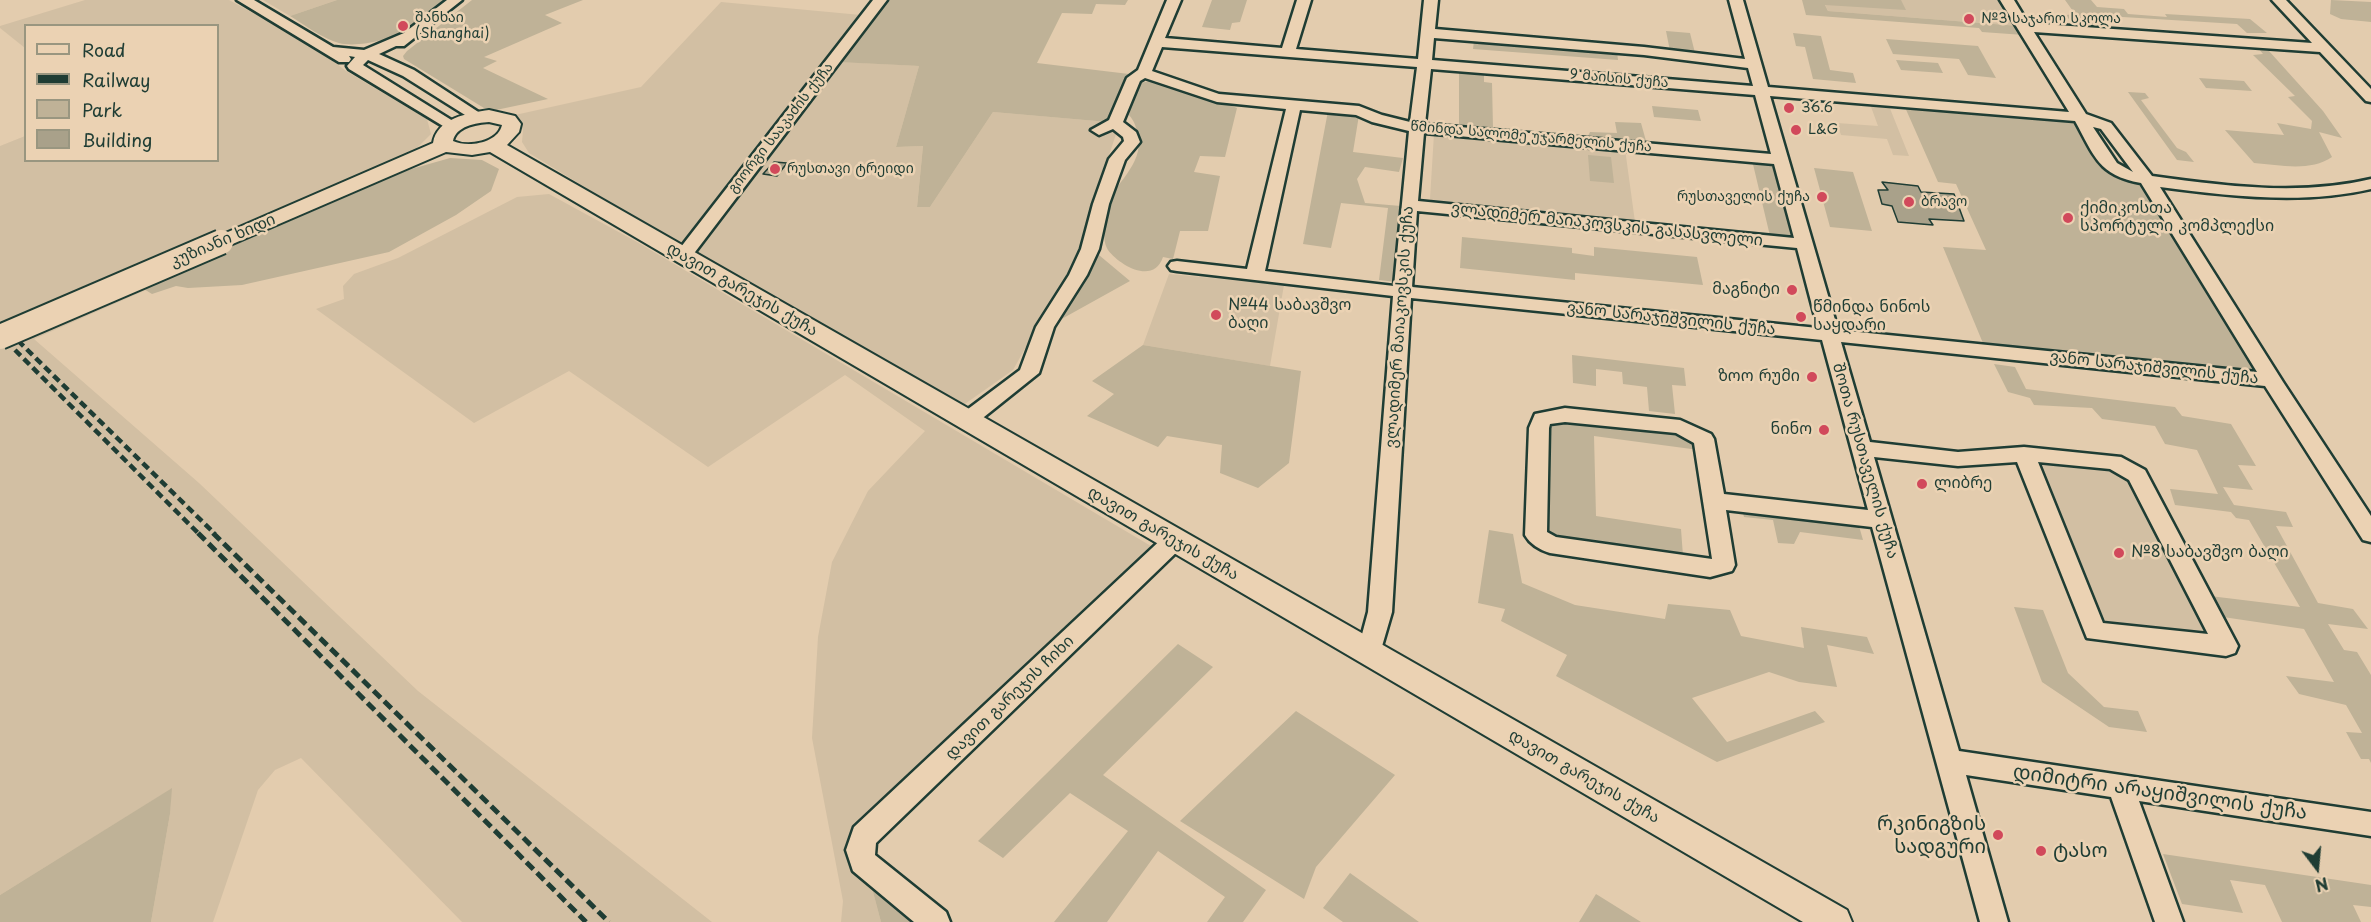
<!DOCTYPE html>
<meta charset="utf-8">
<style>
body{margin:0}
#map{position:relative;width:2371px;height:922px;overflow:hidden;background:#e3ccae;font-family:"Playpen Sans",sans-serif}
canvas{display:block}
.legend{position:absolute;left:24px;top:24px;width:195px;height:138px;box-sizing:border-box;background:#ebd2b3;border:2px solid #999680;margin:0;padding:8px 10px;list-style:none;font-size:18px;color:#1f3d34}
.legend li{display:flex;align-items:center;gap:12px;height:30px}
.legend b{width:30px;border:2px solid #999680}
.north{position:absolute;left:2287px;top:838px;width:60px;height:60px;-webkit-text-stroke:4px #ebd2b3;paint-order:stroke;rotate:164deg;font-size:16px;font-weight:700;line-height:24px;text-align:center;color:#1f3d34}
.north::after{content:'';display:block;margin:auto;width:21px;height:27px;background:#1f3d34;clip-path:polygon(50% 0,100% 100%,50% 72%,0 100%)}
</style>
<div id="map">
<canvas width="2371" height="922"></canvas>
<ul class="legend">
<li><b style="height:8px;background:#ebd2b3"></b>Road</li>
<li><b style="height:8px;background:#1f3d34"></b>Railway</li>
<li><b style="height:16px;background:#bfb297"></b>Park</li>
<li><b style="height:16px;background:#a9a18a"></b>Building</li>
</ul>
<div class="north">N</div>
</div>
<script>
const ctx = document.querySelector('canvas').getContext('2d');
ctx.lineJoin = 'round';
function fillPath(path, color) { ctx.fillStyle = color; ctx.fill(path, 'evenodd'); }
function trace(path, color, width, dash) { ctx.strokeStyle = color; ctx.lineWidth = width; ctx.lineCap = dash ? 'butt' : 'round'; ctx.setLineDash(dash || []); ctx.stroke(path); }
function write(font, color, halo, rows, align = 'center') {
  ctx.font = font + ' "Playpen Sans","Noto Sans Georgian",sans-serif'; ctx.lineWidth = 5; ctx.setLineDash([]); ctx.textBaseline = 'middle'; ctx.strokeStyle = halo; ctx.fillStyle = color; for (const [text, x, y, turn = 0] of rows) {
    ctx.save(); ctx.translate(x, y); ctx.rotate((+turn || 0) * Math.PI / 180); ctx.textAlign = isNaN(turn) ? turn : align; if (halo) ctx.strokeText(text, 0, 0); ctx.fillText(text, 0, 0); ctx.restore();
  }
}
const built = new Path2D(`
 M85,0H229L310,44L346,71L427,119L431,134L414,151L126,273L146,290L34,339L199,483L418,691L712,922H462L301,758L275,770L258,790L213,922H151L170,814L171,789L0,895V146L25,136L26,160H218V26H26L25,48L0,28V26Z
 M263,0H337L290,16Z
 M1823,0H2002L2019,26L1828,11Z
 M721,2L861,15L823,61L919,66L896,147L923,146L917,206L930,207L993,112L1108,122L1116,134L1075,259L1013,370L962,406L781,299L588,189L529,153L522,142L523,130L515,115L641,87Z
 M1870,104L1889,106L1909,156L1893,155L1887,139L1841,135L1837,123L1878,126Z
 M1434,134L1625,149L1635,222L1435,205L1430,199Z
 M549,194L637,242L1156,549L857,831L881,922H841L843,901L812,738L818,637L832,562L868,491L925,431L845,375L708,467L569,371L474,423L316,309L344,299L343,286L354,274L398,258L517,197Z
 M1169,274L1284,285L1270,366L1143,345Z
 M2033,459L2113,468L2131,478L2215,641L2098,628Z`);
const green = new Path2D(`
 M337,0H445C433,9 421,21 408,29C392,39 358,48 339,43C323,39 305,25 290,16Z
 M472,0H583L545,15L562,23L484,57L497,61L483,68L548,99L496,110L484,108L404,59L403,56L407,51Z
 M886,0H1128L1125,5L1096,4L1092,14L1062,13L1037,63L1129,74L1108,122L993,112L930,207H917L923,146L896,147L919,66L838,62Z
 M1212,0H1247L1240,22L1232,23L1230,30L1202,27Z
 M1802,0H1901L1906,10L1825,5L1828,11L2019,26L2024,35L1982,32L1979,28L1806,15Z
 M2065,0H2091L2097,7L2124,9L2128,14L2167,17L2165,14L2250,19L2267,33H2247L2237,24L2090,15L2097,26L2073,25L2066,15L2075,14Z
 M2331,0L2371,2V22L2341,19L2330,14Z
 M1666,31L1690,33L1695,53L1670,51Z
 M1793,33L1821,36L1830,70L1853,73L1856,83L1813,79L1805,47L1796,46Z
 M1886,39L1978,46L1996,78L1968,75L1959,59L1893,54Z
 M1474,41L1617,52L1618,60L1473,49Z
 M2259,49L2269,51L2323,111L2342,138L2319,132L2332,157C2310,172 2280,165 2254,163L2225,130L2284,135L2277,123L2311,129L2312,121L2288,97L2295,96L2253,55L2263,54Z
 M1896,60L1938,63L1943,73L1901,70Z
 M1459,71L1484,73V82L1492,83L1493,128L1459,125Z
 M2199,78L2244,81L2252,91L2206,88Z
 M1157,79L1237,108L1225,157L1200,156L1194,172L1220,176L1208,231H1180L1173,259L1163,257C1154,285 1120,266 1108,250C1104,244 1104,235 1104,228C1104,222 1104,214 1105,209C1114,183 1144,165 1138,136C1136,127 1135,122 1129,115L1137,84Z
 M2128,92L2145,93L2149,98L2141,100L2177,148L2186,152L2194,162L2177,160Z
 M1904,105L2076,122L2109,169L2148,188L2260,374L1985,348L1943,247L1986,250L1956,184L1938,182Z
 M1652,106L1698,110L1701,121L1654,117Z
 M1328,111L1359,115L1353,152L1403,158L1399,172L1365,167L1357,179L1365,203L1401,206L1396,282L1379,280L1388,208L1341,203L1331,248L1303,244Z
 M1615,122L1641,123L1646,141L1587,138L1590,132L1617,133Z
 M1588,155L1611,157L1614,183L1590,181Z
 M450,158L482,160L499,169L491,191L456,215L389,252L242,285L188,288L176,286L152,294L139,286L408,170Z
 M1752,160L1774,162L1794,239L1770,236Z
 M1814,168L1853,172L1872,231L1830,227Z
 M1462,237L1572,248V253L1594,256V247L1697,257L1703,285L1575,273V280L1460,268Z
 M1081,240L1130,281L1031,336L1075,259Z
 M1143,345L1301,371L1289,463L1258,488L1220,473L1222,445L1167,436L1158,447L1087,416L1114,394L1092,381Z
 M1572,355L1684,368L1686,386L1672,385L1675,414L1649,411L1647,387L1623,384L1622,372L1596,369V386L1573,383Z
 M1994,364L2015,367L2026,389L2175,407L2182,416L2231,424L2256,466L2238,465L2253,490L2223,487L2234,505L2286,512L2293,527L2276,526L2318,603L2353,609L2368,629L2328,624L2344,650L2357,652L2371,675V763L2369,759H2361L2346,732L2362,733L2346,705L2299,694L2286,676L2334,682L2304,629L2223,617L2210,596L2300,607L2249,520L2236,518L2231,512L2175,505L2170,489L2218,494L2197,450L2165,444L2155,426L2102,419L2092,408L2034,405L2030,398L2008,392Z
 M1560,419L1689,436L1699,450L1594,436L1596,516L1681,529L1683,556L1548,536L1549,422Z
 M1743,513L1859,526L1863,540L1800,532L1794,544L1778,543L1773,520L1744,517Z
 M1489,530L1513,534L1522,583L1575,605L1665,619L1668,604L1730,610L1741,636L1804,648L1801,627L1867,637L1874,654L1827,645L1837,687L1799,682L1769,672L1692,698L1727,742L1815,711L1825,722L1717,762L1556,676L1567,655L1501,621L1505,609L1478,603Z
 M2014,607L2043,610L2068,673L2104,707L2138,711L2147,732L2109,727L2042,682Z
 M1178,644L1213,667L1103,775L1266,890L1243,922H1207L1225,897L1158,851L1107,922H1054L1128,831L1070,793L1003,858L978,841Z
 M1296,711L1395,775L1316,867L1304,899L1180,821Z
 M172,788L170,814L151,922H0V895Z
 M2163,854L2371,885V907L2353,905L2361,922H2282L2265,885L2230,880L2243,913L2182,904Z
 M868,873L922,922H881Z
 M1350,873L1419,922H1343L1323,908Z
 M1596,894L1641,922H1579Z`);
const building = new Path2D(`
 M774,162L787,163L777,176L763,174Z
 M1882,182L1918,186L1921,192L1954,194L1964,221L1929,219L1933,225L1898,222L1892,206L1882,204L1878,190H1888Z`);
const minor = new Path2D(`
 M237,0H254L333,47L364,50L404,33L447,0H462L404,46H396L379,54L414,70L486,117L483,120H473L403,76L368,60L363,65L461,126L453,131L448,129L349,69L347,66L355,57L349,56L351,59L349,62H339Z
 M873,0H887L689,260H677L674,256L677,252Z
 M1167,0H1181L1165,38L1282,48L1297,0H1311L1296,49L1418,59L1424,0H1438L1435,29L1644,47L1745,59L1729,0H1743L1768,87L2069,112L2000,0H2014L2028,23L2312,43L2272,0H2286L2371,89V102L2366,101L2320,52L2034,32L2086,114L2111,123L2152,176C2223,186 2301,196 2371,179V189C2303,205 2229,196 2160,187L2283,382L2371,516V542L2363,540L2265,386L1841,342L1870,442L1958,452L2024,447L2121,457L2145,470L2238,646L2235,653L2226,656L2087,638L2017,462L1958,466L1874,457L1959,751L2371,812V836L2139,801L2183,922H2155L2111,797L1966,775L2008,922H1980L1872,527L1726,510L1735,565L1732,571L1710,577L1550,553C1540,550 1530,544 1525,535L1529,428L1535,414L1565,408L1680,420L1711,434L1714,439L1724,494L1868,510L1822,340L1411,298L1392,612L1378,660L1369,663L1360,660L1357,653L1368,612L1393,296L1177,271L1171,270L1168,266L1171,262L1177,261L1247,269L1286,109L1217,102L1145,78L1140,81L1123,122L1136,132L1140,142L1125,160L1109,204L1099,249L1087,275L1054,327L1039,373L974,425L967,427L960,425L957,420L960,415L1020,370L1036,327L1069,275L1081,249L1093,204L1109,159L1124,141L1123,137L1113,129L1099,135L1091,130L1109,120L1127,78L1138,70ZM1434,38L1644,55L1748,68L1753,86L1432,60ZM1162,47L1417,67L1410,122L1382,115L1359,106L1219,94L1152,71ZM1431,69L1755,95L1771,154L1425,124ZM1770,96L2075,121C2095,157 2098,175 2141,183L2257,372L1838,330ZM1300,110L1356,115L1372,122L1409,131L1394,286L1265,271ZM2093,127L2101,129L2133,172L2117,163ZM1424,133L1774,164L1794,238L1418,201ZM1417,211L1797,248L1818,328L1412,287ZM1565,422L1676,433L1694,443L1712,559L1556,537L1547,532L1549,428L1550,424ZM2038,462L2110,469L2129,480L2208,634L2103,623Z
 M1175,532L1183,534L1186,540L1183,546L876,843L875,855L946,912L950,922H914L853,871L846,850L854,827L1167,534Z`);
const major = new Path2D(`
 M489,110L515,116L521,124L519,132L507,145L1847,910L1852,922H1803L490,152L472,155L446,152L228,246L221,248L214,246L210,242L214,238L433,143C437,118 468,113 489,110ZM489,122L502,125C498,143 468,148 453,141C456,126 476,123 489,122Z`);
const railFar1 = new Path2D(`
 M0,323L215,534
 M15,350L199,534`);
const rail = new Path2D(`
 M198,533L586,922
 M213,533L609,922`);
const majorBridge = new Path2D(`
 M0,337L221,242`);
const markers = [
 [1969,19,6,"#d1495b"],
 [403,26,6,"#d1495b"],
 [1789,108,6,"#d1495b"],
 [1796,130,6,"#d1495b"],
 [775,169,6,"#d1495b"],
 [1822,197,6,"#d1495b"],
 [1909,202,6,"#d1495b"],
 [2068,218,6,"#d1495b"],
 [1792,290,6,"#d1495b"],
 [1216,315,6,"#d1495b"],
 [1801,317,6,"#d1495b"],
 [1812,377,6,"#d1495b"],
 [1824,430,6,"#d1495b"],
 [1922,484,6,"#d1495b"],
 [2119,553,6,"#d1495b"],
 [1998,835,6,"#d1495b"],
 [2041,851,6,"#d1495b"]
];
const farPoinames = [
 ["შანხაი",415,18],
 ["(Shanghai)",415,34],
 ["№3 საჯარო სკოლა",1981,19],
 ["36.6",1801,108],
 ["L&G",1808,130],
 ["რუსთავი ტრეიდი",787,169],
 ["რუსთაველის ქუჩა",1810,197,"right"],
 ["ბრავო",1921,202]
];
const farStreetnames = [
 ["9 მაისის ქუჩა",1619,79,5],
 ["გიორგი სააკაძის ქუჩა",781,128,-52],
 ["წმინდა სალომე უჯარმელის ქუჩა",1531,137,5]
];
const poiNames = [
 ["ქიმიკოსთა",2080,209],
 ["სპორტული კომპლექსი",2080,227],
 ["მაგნიტი",1780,290,"right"],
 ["№44 საბავშვო",1228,306],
 ["ბაღი",1228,324],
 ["წმინდა ნინოს",1813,308],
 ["საყდარი",1813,326],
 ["ზოო რუმი",1800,377,"right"],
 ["ნინო",1812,430,"right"],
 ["ლიბრე",1934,484],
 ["№8 საბავშვო ბაღი",2131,553]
];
const streetNames = [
 ["ვლადიმერ მაიაკოვსკის გასასვლელი",1607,225,6],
 ["კუზიანი ხიდი",223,241,-23],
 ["დავით გარეჯის ქუჩა",742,290,30],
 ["ვანო სარაჯიშვილის ქუჩა",1671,319,6],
 ["ვლადიმერ მაიაკოვსკის ქუჩა",1400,327,-86],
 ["ვანო სარაჯიშვილის ქუჩა",2154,368,6],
 ["შოთა რუსთაველის ქუჩა",1865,461,74],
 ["დავით გარეჯის ქუჩა",1163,534,30],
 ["დავით გარეჯის ჩიხი",1010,698,-44],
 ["დავით გარეჯის ქუჩა",1584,777,30]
];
const nearStreetnames = [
 ["დიმიტრი არაყიშვილის ქუჩა",2160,793,8]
];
const nearPoinames = [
 ["რკინიგზის",1986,824],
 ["სადგური",1986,847],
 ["ტასო",2053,851,"left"]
];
fillPath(built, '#d2bfa3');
fillPath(green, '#bfb297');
fillPath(building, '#a9a18a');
trace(building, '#1f3d34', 1.5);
trace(minor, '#1f3d34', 5);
trace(major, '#1f3d34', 4);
fillPath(minor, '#ebd2b3');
fillPath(major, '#ebd2b3');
trace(railFar1, '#1f3d34', 4.5, [8, 4.5]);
trace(rail, '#1f3d34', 5, [10, 5]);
trace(majorBridge, '#1f3d34', 28, []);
trace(majorBridge, '#ebd2b3', 24);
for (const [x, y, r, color] of markers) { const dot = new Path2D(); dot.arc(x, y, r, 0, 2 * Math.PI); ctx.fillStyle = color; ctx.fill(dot); trace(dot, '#ebd2b3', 2); }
write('14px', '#1f3d34', '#ebd2b3', farPoinames, 'left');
write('14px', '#1f3d34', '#ebd2b3', farStreetnames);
write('16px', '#1f3d34', '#ebd2b3', poiNames, 'left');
write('16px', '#1f3d34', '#ebd2b3', streetNames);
write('20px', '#1f3d34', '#ebd2b3', nearStreetnames);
write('20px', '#1f3d34', '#ebd2b3', nearPoinames, 'right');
</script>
